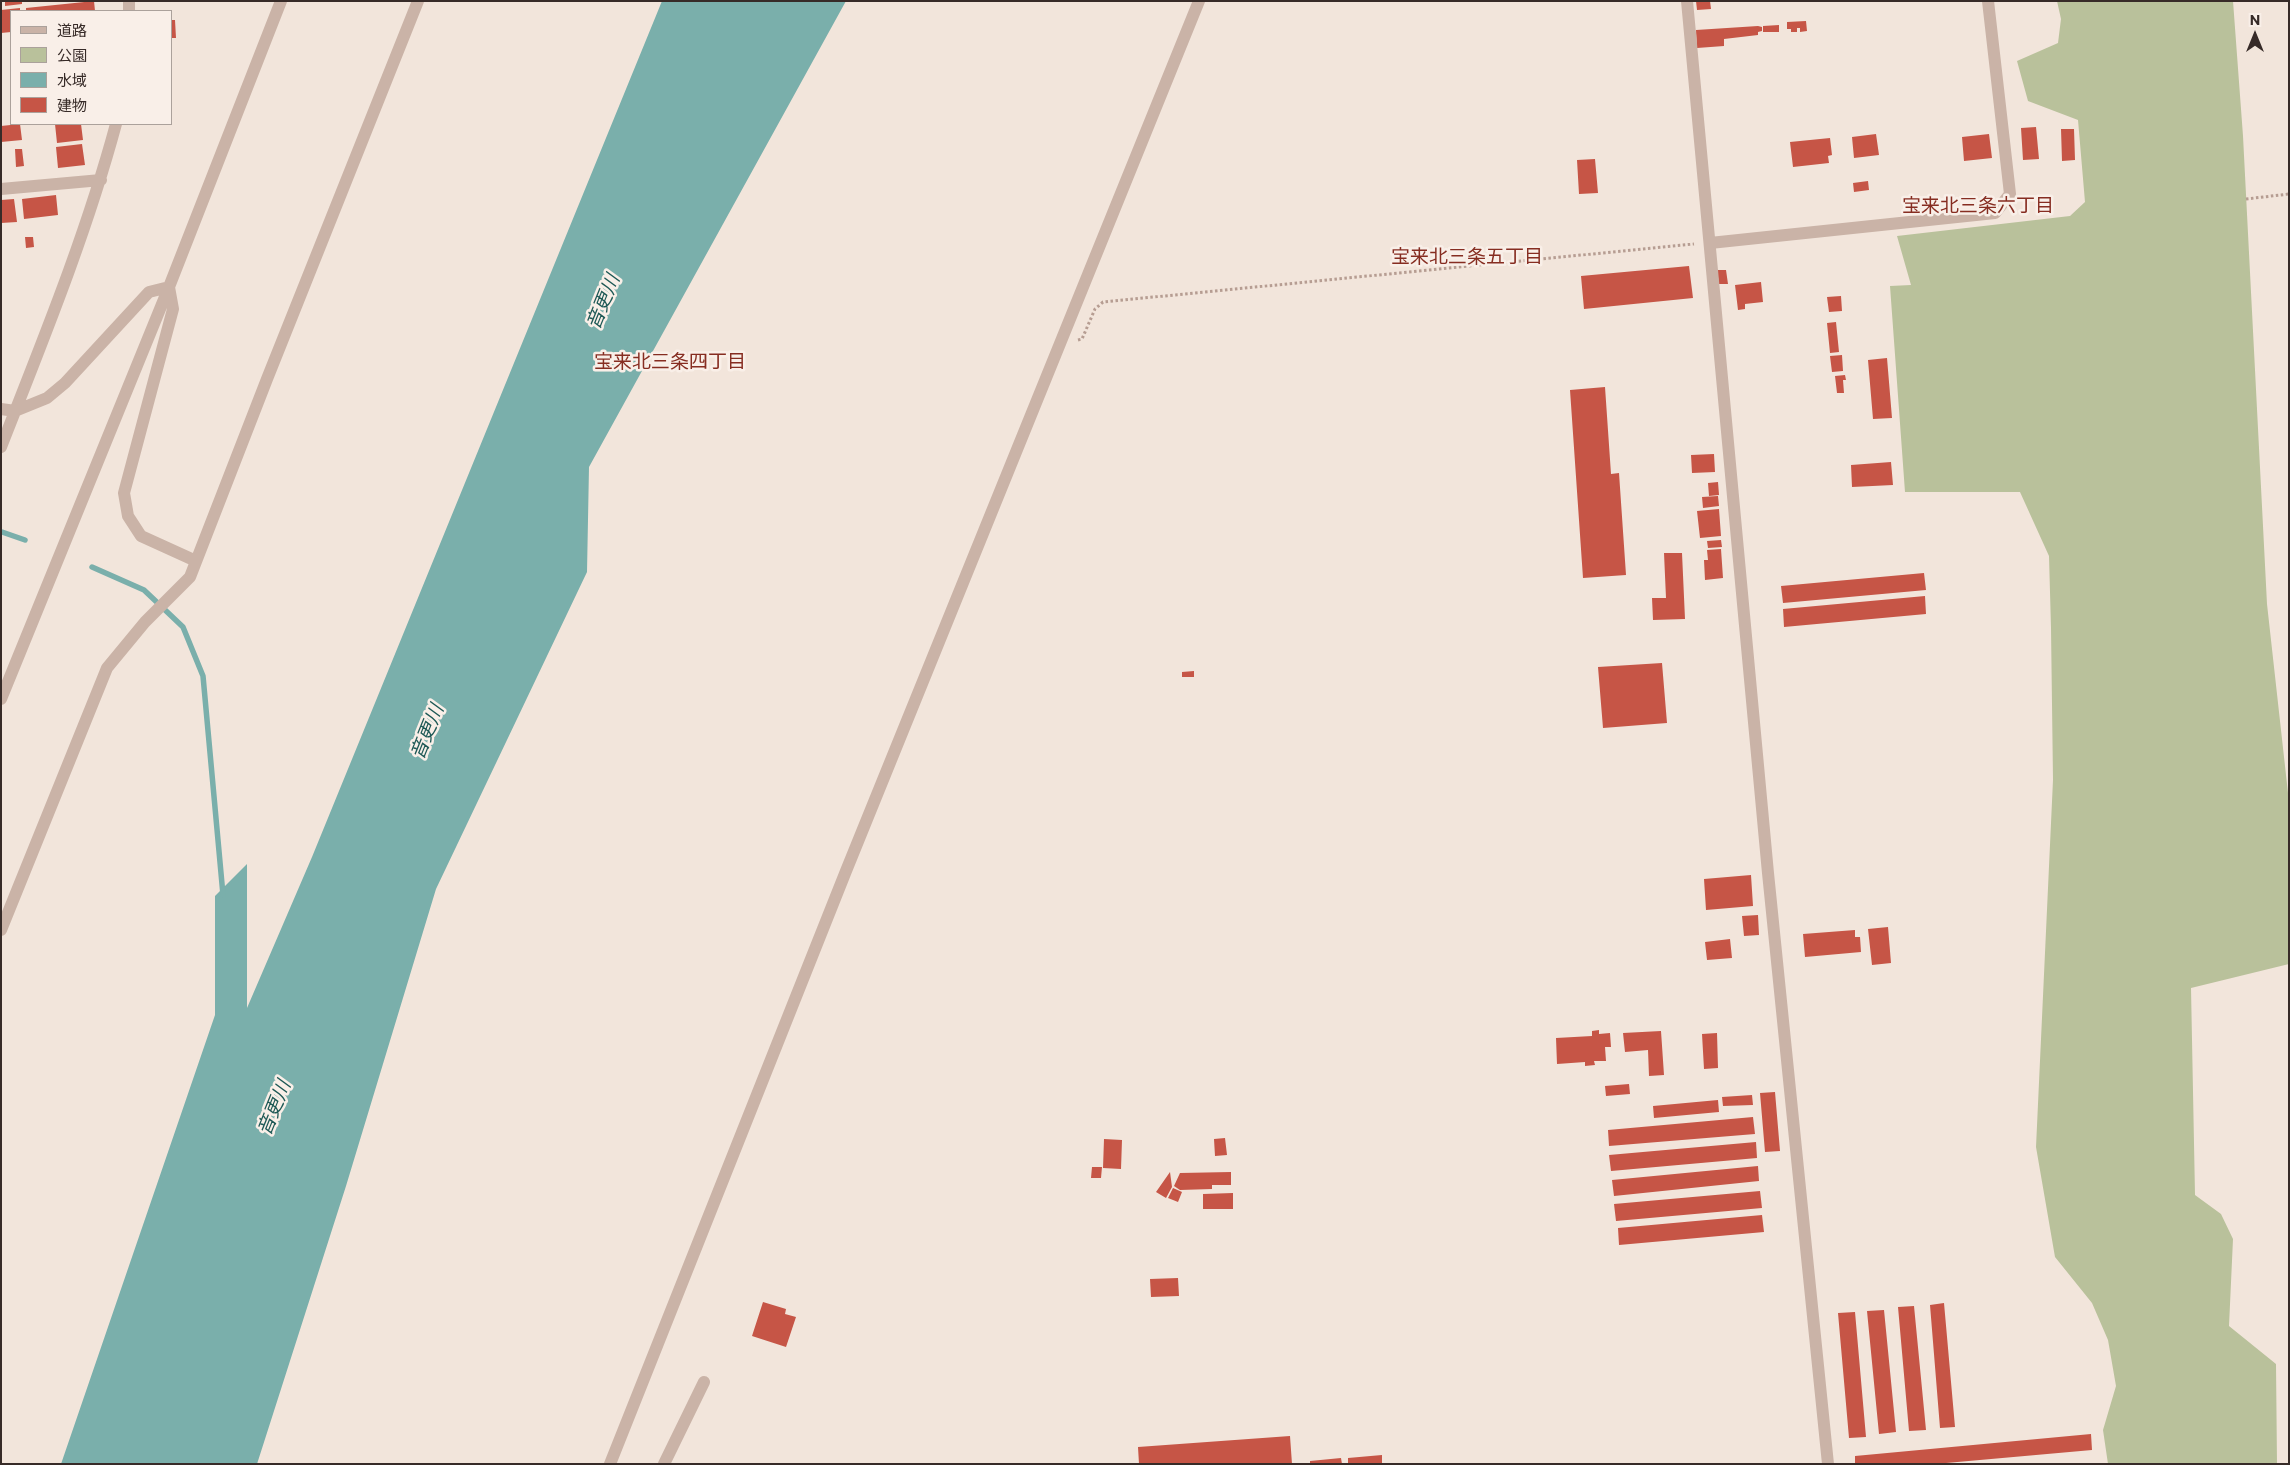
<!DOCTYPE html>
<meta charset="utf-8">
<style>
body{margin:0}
#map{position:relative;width:2290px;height:1465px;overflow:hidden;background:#f2e5db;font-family:Commissioner,"Noto Sans JP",sans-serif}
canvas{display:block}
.frame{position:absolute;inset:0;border:2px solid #372b28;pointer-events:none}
.legend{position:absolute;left:10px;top:10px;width:162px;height:115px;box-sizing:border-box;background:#f9efe8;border:1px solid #aba19b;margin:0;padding:6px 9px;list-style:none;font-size:15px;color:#372b28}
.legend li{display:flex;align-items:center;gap:10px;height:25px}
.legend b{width:25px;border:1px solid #aba19b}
.north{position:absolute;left:2230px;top:10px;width:50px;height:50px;-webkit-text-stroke:4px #f9efe8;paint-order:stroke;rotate:0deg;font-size:14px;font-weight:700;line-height:20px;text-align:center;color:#372b28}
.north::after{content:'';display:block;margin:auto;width:18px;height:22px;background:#372b28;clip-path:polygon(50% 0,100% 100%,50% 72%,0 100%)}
</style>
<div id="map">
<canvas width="2290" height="1465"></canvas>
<div class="frame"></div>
<ul class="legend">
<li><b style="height:6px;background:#cab3a7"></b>道路</li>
<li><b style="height:14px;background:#b9c19b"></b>公園</li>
<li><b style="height:14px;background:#7aafab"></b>水域</li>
<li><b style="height:14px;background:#c65546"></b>建物</li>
</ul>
<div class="north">N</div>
</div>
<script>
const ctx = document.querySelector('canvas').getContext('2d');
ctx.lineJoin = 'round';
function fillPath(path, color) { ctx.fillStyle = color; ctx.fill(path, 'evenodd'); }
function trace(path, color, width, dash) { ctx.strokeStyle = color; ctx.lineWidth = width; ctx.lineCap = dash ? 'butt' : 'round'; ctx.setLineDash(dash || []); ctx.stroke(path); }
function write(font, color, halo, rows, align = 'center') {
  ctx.font = font + ' Commissioner,"Noto Sans JP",sans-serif'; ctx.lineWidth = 5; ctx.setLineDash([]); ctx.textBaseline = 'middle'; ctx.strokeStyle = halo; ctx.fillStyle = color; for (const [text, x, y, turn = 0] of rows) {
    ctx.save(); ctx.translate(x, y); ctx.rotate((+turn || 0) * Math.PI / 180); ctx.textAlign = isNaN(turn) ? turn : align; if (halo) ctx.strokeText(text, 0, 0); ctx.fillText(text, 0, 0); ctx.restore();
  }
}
const green = new Path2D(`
 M2057,1H2233L2243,136L2267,604L2289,802V964L2191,988L2195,1195L2221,1214L2233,1239L2229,1326L2276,1364L2277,1464H2108L2103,1430L2116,1386L2108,1340L2092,1303L2055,1257L2036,1147L2053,780L2051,628L2049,556L2020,492H1905L1890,286L1911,285L1897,236L2070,216L2085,202L2078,120L2028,101L2017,61L2058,43L2061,19Z`);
const water = new Path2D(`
 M662,1H846L589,467L587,572L436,889L346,1186L257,1464H61L215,1015V896L247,864V1008L312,857Z`);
const stream = new Path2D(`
 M2,532L25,540
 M92,567L144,590L183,627L203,676L223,895`);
const building = new Path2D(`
 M5,1H22V4L5,6Z
 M94,1L95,11H26V8Z
 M1696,1H1710L1711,9L1697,10Z
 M20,8V11H11V32L1,33V10Z
 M171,20H175L176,38H171Z
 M1806,21L1807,31L1800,32V28H1797V32H1791V29H1787V22Z
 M1779,25V32H1763V26Z
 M1758,26L1762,27V31L1758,32V35L1724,39V46L1697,48L1696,30Z
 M20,124L22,140L1,142V126Z
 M55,124H81L83,140L57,143Z
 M2036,127L2039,159L2023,160L2021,128Z
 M2061,129H2074L2075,160L2062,161Z
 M1876,134L1879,155L1854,158L1852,137Z
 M1989,134L1992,158L1964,161L1962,137Z
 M1830,138L1832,155L1828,156L1829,163L1793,167L1790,142Z
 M82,144L85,165L58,168L56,147Z
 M15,149H22L24,166L16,167Z
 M1595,159L1598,193L1579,194L1577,160Z
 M1868,181L1869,190L1854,192L1853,183Z
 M56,195L58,215L24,219L22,199Z
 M14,199L17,222L1,223V200Z
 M25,237H33L34,247L26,248Z
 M1689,266L1693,298L1584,309L1581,276Z
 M1717,270H1726L1728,284H1719Z
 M1761,282L1763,302L1745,304V309L1738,310L1735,285Z
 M1841,296L1842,311L1829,312L1827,297Z
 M1836,322L1839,352L1830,353L1827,323Z
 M1842,355L1843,371L1832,372L1830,356Z
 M1887,358L1892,418L1873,419L1868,360Z
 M1845,375L1846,380H1843L1844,393H1837L1835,376Z
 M1605,387L1611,474L1619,473L1626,575L1583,578L1570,390Z
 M1714,454L1715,472L1692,473L1691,455Z
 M1891,462L1893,485L1852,487L1851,465Z
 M1718,482L1719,495L1709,496L1708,483Z
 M1718,496L1719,506L1703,508L1702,497Z
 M1719,509L1721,536L1700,538L1697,511Z
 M1721,540L1722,547L1708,548L1707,541Z
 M1721,549L1723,578L1705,580L1704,560H1708L1707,550Z
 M1664,553H1682L1685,619L1653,620L1652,598H1666Z
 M1924,573L1926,590L1783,603L1781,586Z
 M1925,596L1926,614L1784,627L1783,609Z
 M1662,663L1667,723L1603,728L1598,667Z
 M1194,671V677H1182V672Z
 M1751,875L1753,906L1706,910L1704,879Z
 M1758,915L1759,935L1744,936L1742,916Z
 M1888,927L1891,963L1872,965L1868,929Z
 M1855,930V937H1860L1861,952L1805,957L1803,934Z
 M1730,939L1732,958L1707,960L1705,942Z
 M1599,1030V1034L1610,1033L1611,1047H1605L1606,1061H1594L1595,1065L1585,1066V1062L1557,1064L1556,1038L1592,1036V1031Z
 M1661,1031L1664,1075L1649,1076L1648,1050L1625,1052L1623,1033Z
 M1717,1033L1718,1068L1704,1069L1702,1034Z
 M1629,1084L1630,1094L1606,1096L1605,1086Z
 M1775,1092L1780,1151L1765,1152L1760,1093Z
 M1752,1095L1753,1105L1723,1106L1722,1097Z
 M1718,1100L1719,1112L1654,1118L1653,1106Z
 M1753,1117L1755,1134L1609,1146L1608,1130Z
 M1225,1138L1227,1155L1215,1156L1214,1139Z
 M1104,1139L1122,1140L1121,1169L1103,1168Z
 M1756,1142L1757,1158L1611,1171L1609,1155Z
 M1758,1166L1759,1181L1614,1196L1612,1180Z
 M1092,1167H1102L1101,1178H1091Z
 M1170,1172L1172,1187L1166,1198L1156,1192Z
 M1231,1172V1185H1212V1189L1180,1190L1174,1186L1180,1173Z
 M1173,1188L1182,1192L1178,1202L1168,1198Z
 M1760,1191L1762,1208L1616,1221L1614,1204Z
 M1233,1193V1209H1203V1194Z
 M1762,1215L1764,1232L1619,1245L1618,1228Z
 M1178,1278L1179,1296L1151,1297L1150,1279Z
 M763,1302L786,1309L785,1314L796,1317L786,1347L752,1336Z
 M1944,1303L1955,1427L1940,1428L1930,1305Z
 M1914,1306L1926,1430L1909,1431L1898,1307Z
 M1884,1310L1896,1432L1879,1434L1867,1311Z
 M1855,1312L1866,1437L1849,1438L1838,1313Z
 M2091,1434L2092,1450L1935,1464H1855V1456Z
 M1290,1436L1292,1464H1139L1138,1447Z
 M1382,1455V1464H1348V1458Z
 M1341,1458L1342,1464H1310V1461Z`);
const path = new Path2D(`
 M2246,199L2289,194
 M1078,340L1082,339L1095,309L1103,302L1694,244`);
const minor = new Path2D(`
 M1687,1L1768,873L1828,1464
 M129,11V1
 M1,189L101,180
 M1710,243L1995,213L2010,194L1988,1
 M1,409L15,411L47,398L65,383L149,292L169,287L173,309L124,493L128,516L141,536L196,561
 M1,447C43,340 86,235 116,124
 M1,699L169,287L281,1
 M1,930L107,668L145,622L190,577L267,379L418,1
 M610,1464L846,871L1199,1
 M664,1464L704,1382`);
const neighbourhoodNames = [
 ["宝来北三条六丁目",1978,206],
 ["宝来北三条五丁目",1467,257],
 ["宝来北三条四丁目",670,362]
];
const waterNames = [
 ["音更川",603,302,-68],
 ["音更川",427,732,-68],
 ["音更川",274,1108,-68]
];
fillPath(green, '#b9c19b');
fillPath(water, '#7aafab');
trace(stream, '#7aafab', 5.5);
fillPath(building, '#c65546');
trace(path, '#b69d92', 3, [2.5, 2.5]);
trace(minor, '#cab3a7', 12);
write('19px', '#862d21', '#f9efe8', neighbourhoodNames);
write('italic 19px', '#1d5855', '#f9efe8', waterNames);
</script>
